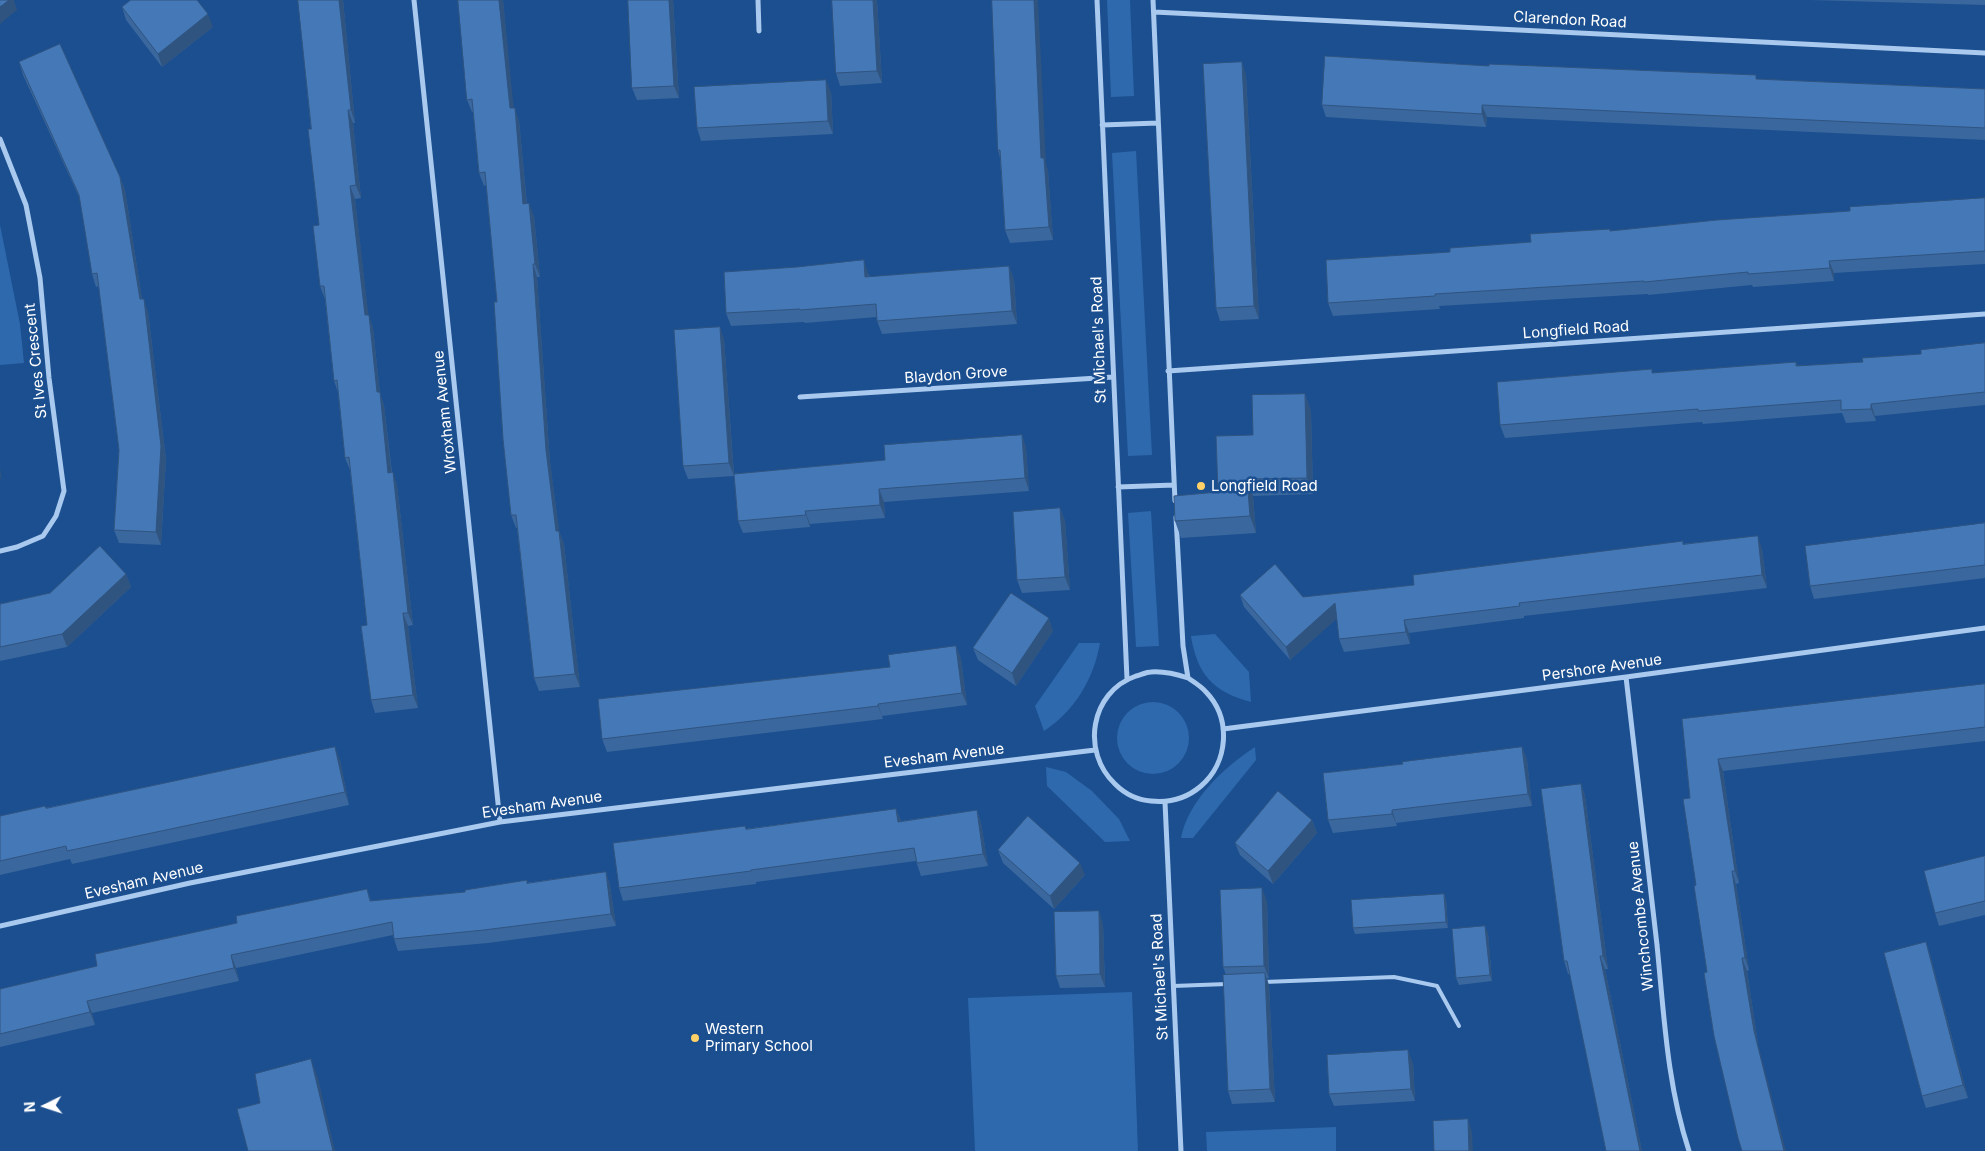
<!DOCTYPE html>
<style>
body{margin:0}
#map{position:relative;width:1985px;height:1151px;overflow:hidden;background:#1b4f8f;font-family:Inter,sans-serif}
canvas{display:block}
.north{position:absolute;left:20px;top:1081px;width:50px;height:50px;-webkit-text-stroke:4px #1b4f8f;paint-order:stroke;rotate:266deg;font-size:14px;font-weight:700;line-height:20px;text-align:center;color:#fff}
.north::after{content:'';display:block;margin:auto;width:18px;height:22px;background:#fff;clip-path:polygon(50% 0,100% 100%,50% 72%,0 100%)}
</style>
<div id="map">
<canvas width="1985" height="1151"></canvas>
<div class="north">N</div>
</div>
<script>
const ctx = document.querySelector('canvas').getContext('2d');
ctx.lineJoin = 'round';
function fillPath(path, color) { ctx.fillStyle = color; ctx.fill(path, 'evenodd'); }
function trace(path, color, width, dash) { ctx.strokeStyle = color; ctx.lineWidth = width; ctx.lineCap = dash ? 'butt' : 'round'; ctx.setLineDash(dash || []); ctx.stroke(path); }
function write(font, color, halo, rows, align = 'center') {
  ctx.font = font + ' Inter,sans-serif'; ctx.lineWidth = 5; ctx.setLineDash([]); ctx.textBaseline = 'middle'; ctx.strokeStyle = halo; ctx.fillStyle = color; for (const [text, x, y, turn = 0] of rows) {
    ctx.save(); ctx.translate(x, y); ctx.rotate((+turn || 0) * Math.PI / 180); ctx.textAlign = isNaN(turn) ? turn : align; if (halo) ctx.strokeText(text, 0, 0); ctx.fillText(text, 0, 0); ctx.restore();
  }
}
const green = new Path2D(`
 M1107,0H1130L1134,96L1111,97Z
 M1136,151L1152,455L1128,456L1112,153Z
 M0,225L20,324L24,363L0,365Z
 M1151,511L1159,646L1136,647L1128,513Z
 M1215,634L1249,672L1251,702C1213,692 1197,674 1191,636Z
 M1079,643H1100C1094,678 1075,711 1044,731L1035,706Z
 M1117 738a36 36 0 1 1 72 0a36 36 0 1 1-72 0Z
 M1255,747L1256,760L1193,838H1181C1188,801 1224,767 1255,747Z
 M1046,767L1066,772L1092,791L1119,819L1130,841L1105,842L1047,786Z
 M1132,992L1138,1151H975L968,998Z
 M1336,1127V1151H1207L1206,1132Z`);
const service = new Path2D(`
 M1264,982L1394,977L1437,986L1459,1026
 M1173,986L1227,984`);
const minor = new Path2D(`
 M414,0L500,822
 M758,0L759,31
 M1097,0L1127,679
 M1153,0L1175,501
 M1154,12L1985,53
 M1102,125L1158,123
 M0,139L26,205L40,278L49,378L64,491L56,516L43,536L17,547L0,551
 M1168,371L1985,314
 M800,397L1113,377
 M1118,487L1174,485
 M1176,517L1183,646L1188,678C1194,682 1201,686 1206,692C1232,719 1228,763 1201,786C1187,798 1169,803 1151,801C1137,800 1125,794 1115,784C1081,752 1090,692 1136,676C1141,675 1146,672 1151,672C1164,671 1176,674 1188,678
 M1626,677C1637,767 1647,856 1657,945C1664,1014 1667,1085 1689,1151
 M1223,729L1626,677L1985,628
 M1165,802L1181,1151
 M0,926L190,883L500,822L1095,750`);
const wall = new Path2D(`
 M343,0L355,123H353L361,198L355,199L368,315L373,328L380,394L384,405L392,472L397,485L413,625L408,626L418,708L375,713L371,700L367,625L350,470L345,458L338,392L334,381L325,299L320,286L319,225Z
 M503,0L513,108L519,121L527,204L534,216L540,277H537L550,462L559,531L564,544L580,687L539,691L534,678L517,528H516L511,515L497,302L486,185L484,186L479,173L473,112H472L467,100Z
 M673,0L679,98L637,100L632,88Z
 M832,0H877L882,83L840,86L836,73Z
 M992,0L1048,171L1053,240L1010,243L1005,230L1000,158L998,150Z
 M1810,0H1985V5Z
 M122,7L213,27L162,67L126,20Z
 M19,62L120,177L125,190L142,299L148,312L166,459L161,545L119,543L114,530L119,450L99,286L96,287L92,274L80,199L23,75Z
 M1489,66L1758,79L1985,89V140L1487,117L1486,127L1326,117L1322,105Z
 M1246,75L1259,319L1220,321L1216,308Z
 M831,92L833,134L701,141L697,128Z
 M1985,198V264L1834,273V281L1753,287L1752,285L1648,295V294L1439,306L1440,309L1333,316L1328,303L1450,252L1531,242L1610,231L1850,211Z
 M868,273L869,276L1014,279L1017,324L882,334L877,321V317L805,323L804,322L731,326L726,313Z
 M724,339L734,474L885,460L1022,435L1026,448L1029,491L884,502L885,518L810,524V527L743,533L738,521L734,476L688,479L683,466Z
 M1985,343V405L1875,416L1876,421L1846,423L1842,413L1703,424L1702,422L1505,438L1500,425L1653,373L1796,362L1797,366L1863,362L1921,354Z
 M1305,394L1311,411L1313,494L1253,496L1256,533L1181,538L1175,521L1218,492L1253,435Z
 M1060,508L1065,521L1070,590L1022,593L1017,580Z
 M1985,523V578L1814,599L1810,586Z
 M1684,544L1762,549L1767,588L1524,616V618L1409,633L1410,644L1344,652L1339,639L1337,618L1290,660L1244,607L1240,595L1303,597L1414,585Z
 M126,574L131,587L67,647L0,661V604L50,593Z
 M1053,631L1016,686L978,660L973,648Z
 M956,646L961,659L967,705L882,716L883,719L607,752L602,739L890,667Z
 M1985,684V741L1723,771L1739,883L1736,884L1749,970L1747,971L1758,1044L1707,972L1696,885L1690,798L1682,719Z
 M1522,747L1527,760L1532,806L1396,823L1397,826L1333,833L1328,820L1403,764Z
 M340,760L349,805L72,864L70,859L0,875V816L46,808Z
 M1581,784L1585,796L1608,969H1605L1642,1151H1606L1570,974H1568L1564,961Z
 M896,809L901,821L977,810L981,823L988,866L921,876L916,861L756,882V884L623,901L619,888L746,829Z
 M1312,820L1317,833L1273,884L1240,855L1235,843Z
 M998,850L1085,875L1054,909L1003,863Z
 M1985,856V915L1939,926L1935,913Z
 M606,872L610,885L616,926L488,943L398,951L394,939L393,935L236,968L239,981L92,1013L95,1025L0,1047V989L97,966L237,923L367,889L371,901L465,892L527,880V883Z
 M1444,894L1446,900L1448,928L1355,934L1353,928Z
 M1267,901L1269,978H1267L1269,986L1275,1102L1232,1104L1228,1091L1226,975L1223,967Z
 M1103,924L1105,987L1060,988L1056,976Z
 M1488,933L1492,981L1459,985L1456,978Z
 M1926,942L1930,955L1968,1098L1926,1108L1922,1096Z
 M1413,1063L1415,1101L1334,1106L1329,1094Z`);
const shadedWall = new Path2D(`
 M9,0H14L17,10L0,24V7Z
 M339,0H343L355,123L351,110Z
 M499,0H503L515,121L510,108Z
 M669,0H673L679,98L674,86Z
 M873,0H877L882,83L877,71Z
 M1034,0H1038L1046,163L1048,171L1053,240L1049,227L1041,158Z
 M208,14L213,27L162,67L158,54Z
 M1242,62L1246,75L1259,319L1254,306Z
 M826,80L831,92L833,134L828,121Z
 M1482,105L1487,117L1486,127L1482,114Z
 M515,108L519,121L528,217L523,204Z
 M348,110L353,123L361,198L356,185Z
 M120,177L125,190L144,312L140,299Z
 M350,186L355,199L370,328L365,315Z
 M529,203L534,216L540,277L535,264Z
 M864,260L868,273L870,289L865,277Z
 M1829,261L1834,273V281L1830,268Z
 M533,264L537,277L550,462L561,544L556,531L546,450Z
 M1009,266L1014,279L1017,324L1012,311Z
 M144,299L148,312L166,459L161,545L156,532Z
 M369,315L373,328L380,394L384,405L393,485L388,473L377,392Z
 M720,327L724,339L734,476L729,463Z
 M1305,394L1311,411L1313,494L1307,478Z
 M1871,404L1875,416L1876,421L1871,409Z
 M1022,435L1026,448L1029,491L1025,478Z
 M0,468L2,482L0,476Z
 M393,472L397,485L413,625L408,613Z
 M1247,479L1253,496L1256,533L1250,516Z
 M879,489L884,502L885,518L880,505Z
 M1060,508L1065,521L1070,590L1065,577Z
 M805,511L810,524V527L806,515Z
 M559,531L564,544L580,687L575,674Z
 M1758,536L1762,549L1767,588L1762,575Z
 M126,574L131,587L67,647L62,634Z
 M1335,603L1340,616L1290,660L1286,647Z
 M403,613L408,626L418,708L413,695Z
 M1049,618L1053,631L1016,686L1012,673Z
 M1404,620L1409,633L1410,644L1406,632Z
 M956,646L961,659L967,705L962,693Z
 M878,704L883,719L878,706Z
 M335,747L340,760L349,805L345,792Z
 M1522,747L1527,760L1532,806L1528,794Z
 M1718,759L1723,771L1739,883L1735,871Z
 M1581,784L1585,796L1608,969L1603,956Z
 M896,809L901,822H898Z
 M977,810L981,823L988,866L983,854Z
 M1392,810L1396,823L1397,826L1392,814Z
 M1312,820L1317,833L1273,884L1268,871Z
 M1080,863L1085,875L1054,909L1050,896Z
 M1732,871L1736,884L1749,970L1745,958Z
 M606,872L610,885L616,926L611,914Z
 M1262,888L1267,901L1269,978L1264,966Z
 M1444,894L1446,900L1448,928L1446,922Z
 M1099,911L1103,924L1105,987L1100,974Z
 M1485,926L1488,933L1492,981L1490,975Z
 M1926,942L1930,955L1968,1098L1963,1085Z
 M231,955L236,968L239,981L234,968Z
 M1600,956L1605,969L1642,1151H1640Z
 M1742,958L1747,971L1758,1044L1786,1151H1784L1754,1031Z
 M1265,973L1269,986L1275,1102L1270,1089Z
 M87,1001L92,1013L95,1025L90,1012Z
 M1408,1050L1413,1063L1415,1101L1411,1089Z
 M311,1059L318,1078L335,1151H333Z
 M1468,1119L1472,1132L1473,1151H1469Z`);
const building = new Path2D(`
 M0,0H9L0,7Z
 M131,0H197L208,14L158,54L122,7Z
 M298,0H339L351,110H348L356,185L350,186L365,315H369L377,392H380L388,473L393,472L408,613H403L413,695L371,700L361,626L367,625L349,457L345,458L337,380L334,381L324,286H320L313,226L319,225L308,129H311Z
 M458,0H499L510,108H515L523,204L529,203L535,264H533L546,450L556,531H559L575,674L534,678L516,515H511L503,439L494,302H497L485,172L479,173L472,99L467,100Z
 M628,0H669L674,86L632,88Z
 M832,0H873L877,71L836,73Z
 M992,0H1034L1041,158H1044L1049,227L1005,230L1000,150H998Z
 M60,44L120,177L140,299H144L161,446L156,532L114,530L119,450L97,273L92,274L79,195L19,62Z
 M1325,56L1489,66V64L1756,75V79L1985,89V128L1482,105V114L1322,105Z
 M1242,62L1254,306L1216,308L1203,64Z
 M826,80L828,121L697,128L694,87Z
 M1985,198V251L1829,261L1830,268L1748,274V272L1644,282V281L1435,294V296L1328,303L1326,260L1450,252V248L1531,242L1530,234L1610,229V231L1717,220L1850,211V207Z
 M864,260L865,277L1009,266L1012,311L877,321L876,304L800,310V309L726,313L724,272L797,267Z
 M720,327L729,463L683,466L674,330Z
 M1985,343V392L1871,404V409L1841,410V400L1698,411V409L1500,425L1497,382L1652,369V373L1796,362V366L1863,362L1862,358L1921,354V350Z
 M1305,394L1307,478L1247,479L1250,516L1175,521L1174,496L1218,492L1216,436L1253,435L1252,395Z
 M1022,435L1025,478L879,489L880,505L805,511L806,515L738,521L734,474L885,460L884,445Z
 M1060,508L1065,577L1017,580L1013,512Z
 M1985,523V565L1810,586L1805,546Z
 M1758,536L1762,575L1519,603L1520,606L1404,620L1406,632L1339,639L1335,603L1286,647L1240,595L1275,564L1303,597L1414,585L1413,575L1683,541V544Z
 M100,546L126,574L62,634L0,647V604L50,593Z
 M1011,593L1049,618L1012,673L973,648Z
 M956,646L962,693L878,704V706L602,739L598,699L890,667L888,655Z
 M1985,684V727L1718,759L1735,871H1732L1745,958H1742L1754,1031L1784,1151H1742L1738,1138L1714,1036L1704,973L1707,972L1694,886L1696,885L1683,799L1690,798L1682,719Z
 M335,747L345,792L67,851L66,846L0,861V816L45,806L46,808Z
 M1522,747L1528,794L1392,810V814L1328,820L1323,773L1403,764L1402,762Z
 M1581,784L1603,956H1600L1640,1151H1606L1567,961H1564L1541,789Z
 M1278,791L1312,820L1268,871L1235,843Z
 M896,809L898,822L977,810L983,854L917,863L914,848L751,870V871L619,888L613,843L745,826L746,829Z
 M1028,816L1080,863L1050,896L998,850Z
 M1985,856V901L1935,913L1924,871Z
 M606,872L611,914L484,930L394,939L392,922L231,955L234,968L87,1001L90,1012L0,1034V989L97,966L95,954L237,923L236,916L367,889L370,901L465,892V890L527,880V883Z
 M1262,888L1264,966L1223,967L1220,890Z
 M1444,894L1446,922L1353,928L1351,900Z
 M1099,911L1100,974L1056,976L1054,912Z
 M1485,926L1490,975L1456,978L1452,929Z
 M1926,942L1963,1085L1922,1096L1884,953Z
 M1265,973L1270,1089L1228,1091L1223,975Z
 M1408,1050L1411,1089L1329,1094L1327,1055Z
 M311,1059L333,1151H248L237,1109L260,1103L255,1074Z
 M1468,1119L1469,1151H1434L1433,1121Z`);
const markers = [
 [1201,486,5,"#ffd166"],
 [695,1038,5,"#ffd166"]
];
const streetNames = [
 ["Clarendon Road",1570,20,3],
 ["Longfield Road",1576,330,-4],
 ["St Michael's Road",1099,340,-92],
 ["St Ives Crescent",36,361,-96],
 ["Blaydon Grove",956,375,-4],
 ["Wroxham Avenue",445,412,-96],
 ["Pershore Avenue",1602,668,-8],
 ["Evesham Avenue",944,756,-7],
 ["Evesham Avenue",542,805,-8],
 ["Evesham Avenue",144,881,-13],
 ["Winchcombe Avenue",1641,916,-96],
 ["St Michael's Road",1160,977,-93]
];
const poiNames = [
 ["Longfield Road",1211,486],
 ["Western",705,1029],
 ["Primary School",705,1046]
];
fillPath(green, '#2e69ad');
trace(service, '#a9c9ee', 4);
trace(minor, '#a9c9ee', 5);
fillPath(wall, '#3a679d');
fillPath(shadedWall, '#305480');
fillPath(building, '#4478b7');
trace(building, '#305480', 1);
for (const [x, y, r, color] of markers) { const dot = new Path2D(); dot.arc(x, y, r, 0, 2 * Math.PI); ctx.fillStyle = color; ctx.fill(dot); trace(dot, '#1b4f8f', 2); }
write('15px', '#fff', '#1b4f8f', streetNames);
write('15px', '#fff', '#1b4f8f', poiNames, 'left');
</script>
